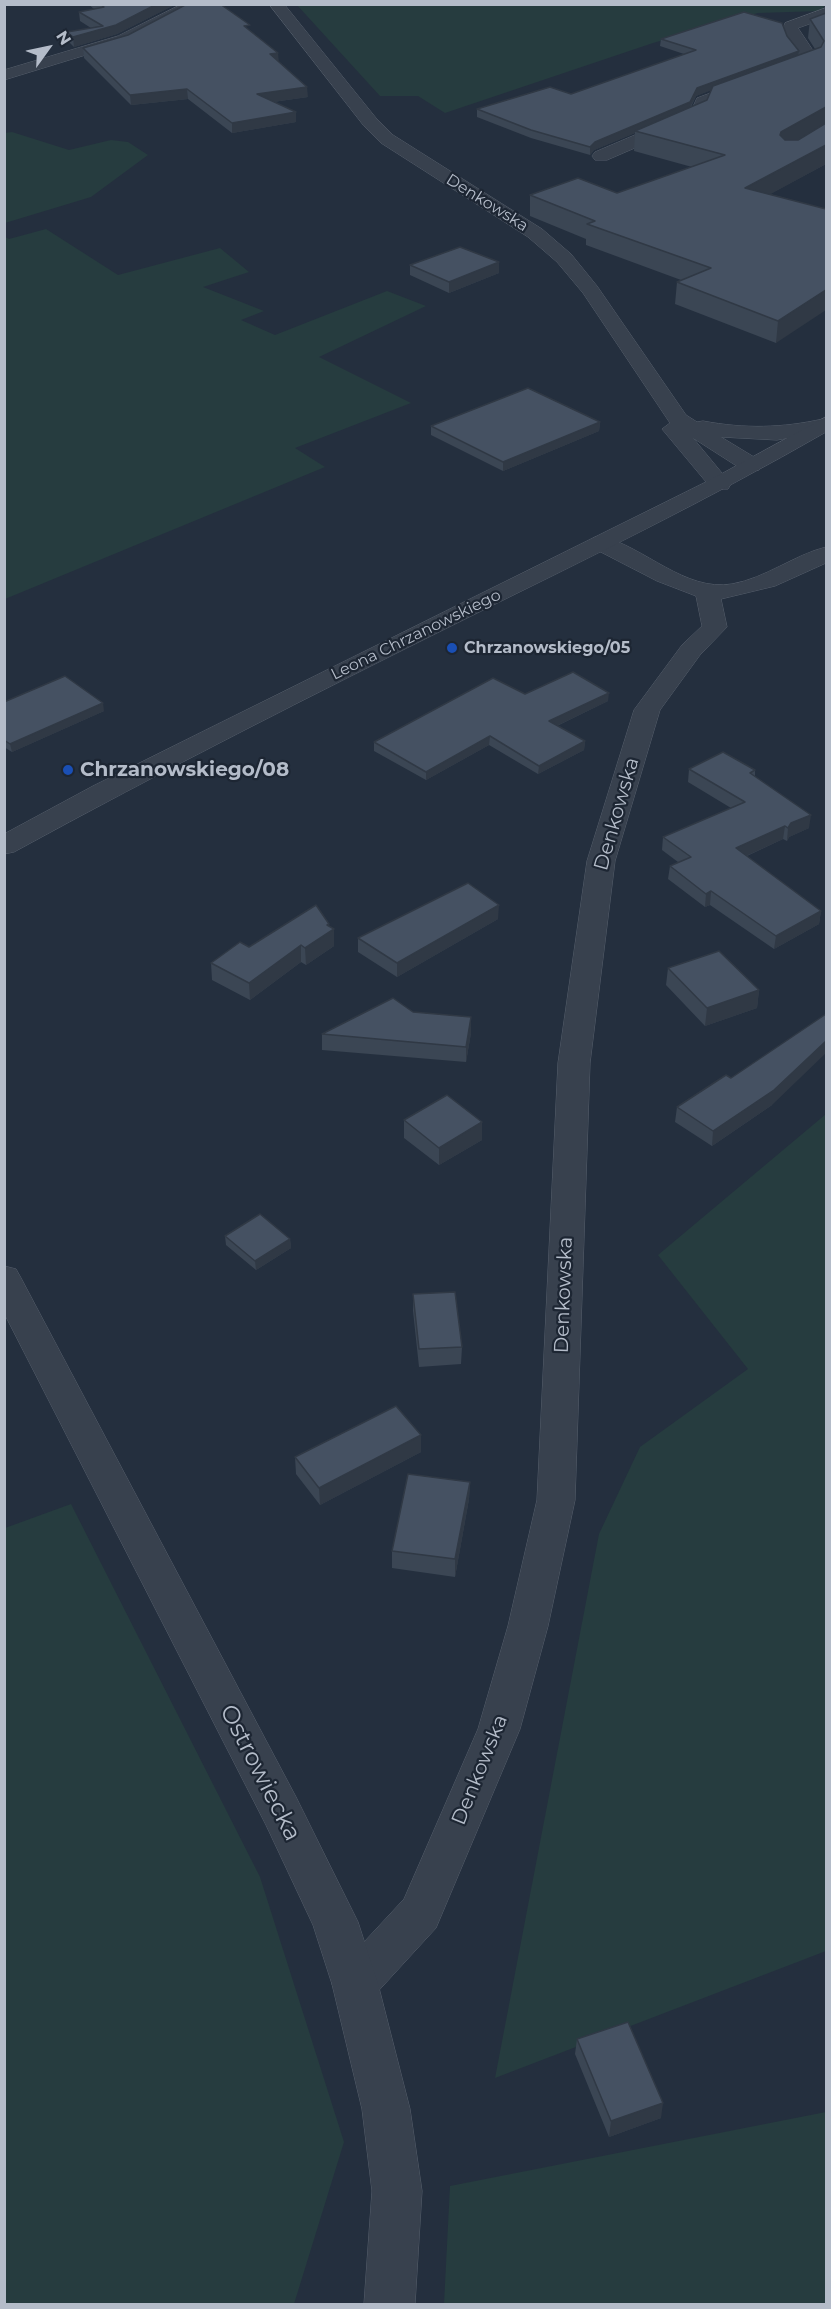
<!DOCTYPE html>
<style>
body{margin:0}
#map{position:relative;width:831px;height:2309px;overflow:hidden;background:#242f3e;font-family:Montserrat,sans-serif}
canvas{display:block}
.frame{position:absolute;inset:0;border:6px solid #b4bcc9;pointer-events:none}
.north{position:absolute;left:18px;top:18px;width:60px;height:60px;-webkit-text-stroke:4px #1d2633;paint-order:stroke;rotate:57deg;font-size:16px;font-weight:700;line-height:24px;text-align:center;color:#b4bcc9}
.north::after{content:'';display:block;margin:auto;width:21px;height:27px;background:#b4bcc9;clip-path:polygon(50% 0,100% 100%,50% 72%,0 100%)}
</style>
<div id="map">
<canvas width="831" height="2309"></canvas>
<div class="frame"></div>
<div class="north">N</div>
</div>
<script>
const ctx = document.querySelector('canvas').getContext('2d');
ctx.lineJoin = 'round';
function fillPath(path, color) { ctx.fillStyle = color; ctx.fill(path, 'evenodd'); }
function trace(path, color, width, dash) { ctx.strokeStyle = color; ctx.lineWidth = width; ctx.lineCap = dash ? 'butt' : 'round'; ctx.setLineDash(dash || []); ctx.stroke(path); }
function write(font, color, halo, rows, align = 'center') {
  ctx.font = font + ' Montserrat,sans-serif'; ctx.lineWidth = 4.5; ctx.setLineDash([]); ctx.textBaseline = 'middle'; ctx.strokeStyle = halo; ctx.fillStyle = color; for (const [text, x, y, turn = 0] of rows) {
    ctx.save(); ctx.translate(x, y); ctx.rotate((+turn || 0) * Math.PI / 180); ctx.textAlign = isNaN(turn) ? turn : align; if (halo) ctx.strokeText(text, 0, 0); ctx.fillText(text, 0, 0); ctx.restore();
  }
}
const green = new Path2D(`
 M826,4L821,11L758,13L653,43L445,113L418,96H380L297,5Z
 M12,132L69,150L111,140L128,142L148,155L91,197L5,223V133Z
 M46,229L118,275L220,248L249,272L203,287L264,311L241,320L275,335L387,291L426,306L319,357L411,403L295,448L325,467L5,599V237L9,239Z
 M826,1114V1951L495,2078L599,1534L640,1447L748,1369L658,1255Z
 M71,1504L260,1877L344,2142L294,2304H5V1528Z
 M826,2112V2304H444L450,2186Z`);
const minor = new Path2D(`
 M182,4H202L128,42L4,80V70L118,36Z
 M269,4H284L376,118L393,135L542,229L571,254L597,286L686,415L697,422L703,421C745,429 782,428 823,419H826V431L777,440L721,437L759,460L762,465L759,470H743L693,438L731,484L728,489H712L662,429L670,423L583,293L557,262L528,237L381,143L364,126Z
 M826,8V18L798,28L820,61L818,64L710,104L704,118L607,160H595L592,156L595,152L691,111L697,98L802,59C795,49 779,35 785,23Z
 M601,536C645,547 685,592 732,584C766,578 794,555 826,547V563L775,586L721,599L727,627L700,655L660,710L615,861L590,1063L575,1500L548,1626L520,1729L436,1928L371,1999L355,2006L339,1999L332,1984L339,1969L404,1899L478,1729L508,1626L537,1500L558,1063L587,861L634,710L682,645L702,626L696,596L657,581L593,548L589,543L593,538Z`);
const tertiary = new Path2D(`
 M826,417V432C708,500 586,559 463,620C312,695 162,771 14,852L4,854V834L93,786L712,479Z
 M4,1266L16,1269L21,1278L296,1797L358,1922L378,1984L410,2109L422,2191L415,2304H364L372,2191L362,2109L332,1984L313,1925L266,1825L4,1313Z`);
const wall = new Path2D(`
 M88,4H176L117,34L74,47L68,41L67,32L91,28L80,21L79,12L94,9Z
 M826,13V164L770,194L826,209L776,343L675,304L677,282L681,280L586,245V239L530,216V195L617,193L692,167L634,151L635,133L594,150L590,155L531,138L477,117V109L571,94L684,54L660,46L661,39L787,36L799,51V55L815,49L808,38L810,19ZM711,90L707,100L691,107L696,96Z
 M250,31L278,62L308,97L273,102L296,112V122L232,133L188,99L131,105L84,58L83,48L128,35Z
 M499,262V273L449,293L410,275V265Z
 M600,422L599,431L503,471L431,435V426Z
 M525,694L608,701L557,726L585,741L584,750L538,774L489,745L426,780L374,751V742Z
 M4,702L104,711L12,752L4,747Z
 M689,769L755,770V776L809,828L789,837L787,841L783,839L747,856L821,911L819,924L774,949L710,905L705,907L668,879L670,866L678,862L662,850L663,837L731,808L688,782Z
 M498,919L397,977L358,952V938Z
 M329,924V927L334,929V946L306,965L301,962L250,1000L212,980L211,963L249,947Z
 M668,968L759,990L757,1008L705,1026L666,985Z
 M413,1012L471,1033L466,1062L322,1050V1034Z
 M772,1105L712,1146L675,1122L677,1107Z
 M404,1120L482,1140L439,1165L404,1138Z
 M225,1236L290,1239L291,1248L256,1270L226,1245Z
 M413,1294L462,1347L461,1364L419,1367L413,1311Z
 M421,1435V1452L320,1505L296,1474L295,1457Z
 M470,1482L469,1499L455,1577L392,1568V1551Z
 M577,2039L661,2118L609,2137L575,2054Z`);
const shadedWall = new Path2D(`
 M157,4H176L117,34L74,47L73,37Z
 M799,51L798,58L696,96L689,109L635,131V133L594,150L590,155V147L595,142L697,88Z
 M278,53L279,63L270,54Z
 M307,87L308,97L258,104L257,94Z
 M187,89L188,99L131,105L130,95Z
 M826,107V126L779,152L781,132Z
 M296,112V122L232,133V123Z
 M826,145V164L743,209L745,188Z
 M499,262V273L449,293V282Z
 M826,290V310L776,343L778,321Z
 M600,422L599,431L503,471V462Z
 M609,693L608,701L548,730L549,721Z
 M103,703L104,711L12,752L10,744Z
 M490,736L489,745L426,780V772Z
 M585,741L584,750L538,774L539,766Z
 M811,815L809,828L789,837L787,841L788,828L791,823Z
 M785,826L783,839L735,861L736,848Z
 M711,891L710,905L705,907L706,894Z
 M499,905L498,919L397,977V963Z
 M821,911L819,924L774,949L776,936Z
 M329,924V932L334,929V946L306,965L305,948Z
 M301,945V962L250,1000L249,983Z
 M759,990L757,1008L705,1026L707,1008Z
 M471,1017V1033L466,1062V1047Z
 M826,1041V1053L772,1105L712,1146L713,1131Z
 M482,1122V1140L439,1165V1148Z
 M290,1239L291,1248L256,1270L255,1261Z
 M421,1435V1452L320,1505L319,1488Z
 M470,1482L469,1499L455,1577V1559Z
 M663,2103L661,2118L609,2137L611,2121Z`);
const building = new Path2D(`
 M100,4H157L116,25L73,37L67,32L103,26L79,12L104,7Z
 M187,4H220L250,25L244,26L278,53L270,54L307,87L257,94L296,112L232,123L187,89L130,95L83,48L128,35Z
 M744,12L782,23L787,36L799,51L697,88L690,102L595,142L590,147L531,130L477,109L550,87L571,94L696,50L661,39Z
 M826,13V107L781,132L780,135L785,140H798L826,123V145L745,188L826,209V290L778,321L677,282L711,268L587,224L595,221L530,195L578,178L617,193L725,155L635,131L707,100L713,86L821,47L824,41L810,19Z
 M460,247L499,262L449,282L410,265Z
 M528,388L600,422L503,462L431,426Z
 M573,672L609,693L549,721L585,741L539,766L490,736L426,772L374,742L493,678L525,694Z
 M65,676L103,703L10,744L4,740V702Z
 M723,752L755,770L750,773L811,815L791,823L788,828L785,826L736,848L821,911L776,936L711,891L706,894L670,866L691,857L663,837L745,802L689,769Z
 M468,883L499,905L397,963L358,938Z
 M316,905L329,924L327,925L334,929L305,948L301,945L249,983L211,963L240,942L249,947Z
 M719,951L759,990L707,1008L668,968Z
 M393,998L413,1012L471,1017L466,1047L322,1034Z
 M826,1014V1041L774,1090L713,1131L677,1107L726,1075L731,1078Z
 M447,1095L482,1122L439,1148L404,1120Z
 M260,1214L290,1239L255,1261L225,1236Z
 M455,1292L462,1347L419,1349L413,1294Z
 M396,1406L421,1435L319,1488L295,1457Z
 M408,1474L470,1482L455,1559L392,1551Z
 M628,2022L663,2103L611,2121L577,2039Z`);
const markers = [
 [452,648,6,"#1a4fb4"],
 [68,770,6,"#1a4fb4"]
];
const farStreetnames = [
 ["Denkowska",487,203,32],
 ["Leona Chrzanowskiego",416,635,-26]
];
const farPoinames = [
 ["Chrzanowskiego/05",464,648]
];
const poiNames = [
 ["Chrzanowskiego/08",80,770]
];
const streetNames = [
 ["Denkowska",617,814,-74],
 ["Denkowska",564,1295,-88],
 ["Denkowska",480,1770,-68]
];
const nearStreetnames = [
 ["Ostrowiecka",260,1773,63]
];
fillPath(green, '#263c3f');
trace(minor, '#565f6c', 1);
trace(tertiary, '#565f6c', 1);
fillPath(minor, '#38414e');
fillPath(tertiary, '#38414e');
fillPath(wall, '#3b4654');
fillPath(shadedWall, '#303945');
fillPath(building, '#455162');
trace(building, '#303945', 1.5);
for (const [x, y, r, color] of markers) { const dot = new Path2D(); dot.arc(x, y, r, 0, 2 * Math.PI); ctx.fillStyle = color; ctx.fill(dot); trace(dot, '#1d2633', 2); }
write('16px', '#b4bcc9', '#1d2633', farStreetnames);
write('bold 16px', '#b4bcc9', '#1d2633', farPoinames, 'left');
write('bold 20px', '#b4bcc9', '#1d2633', poiNames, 'left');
write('20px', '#b4bcc9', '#1d2633', streetNames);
write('24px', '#b4bcc9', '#1d2633', nearStreetnames);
</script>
